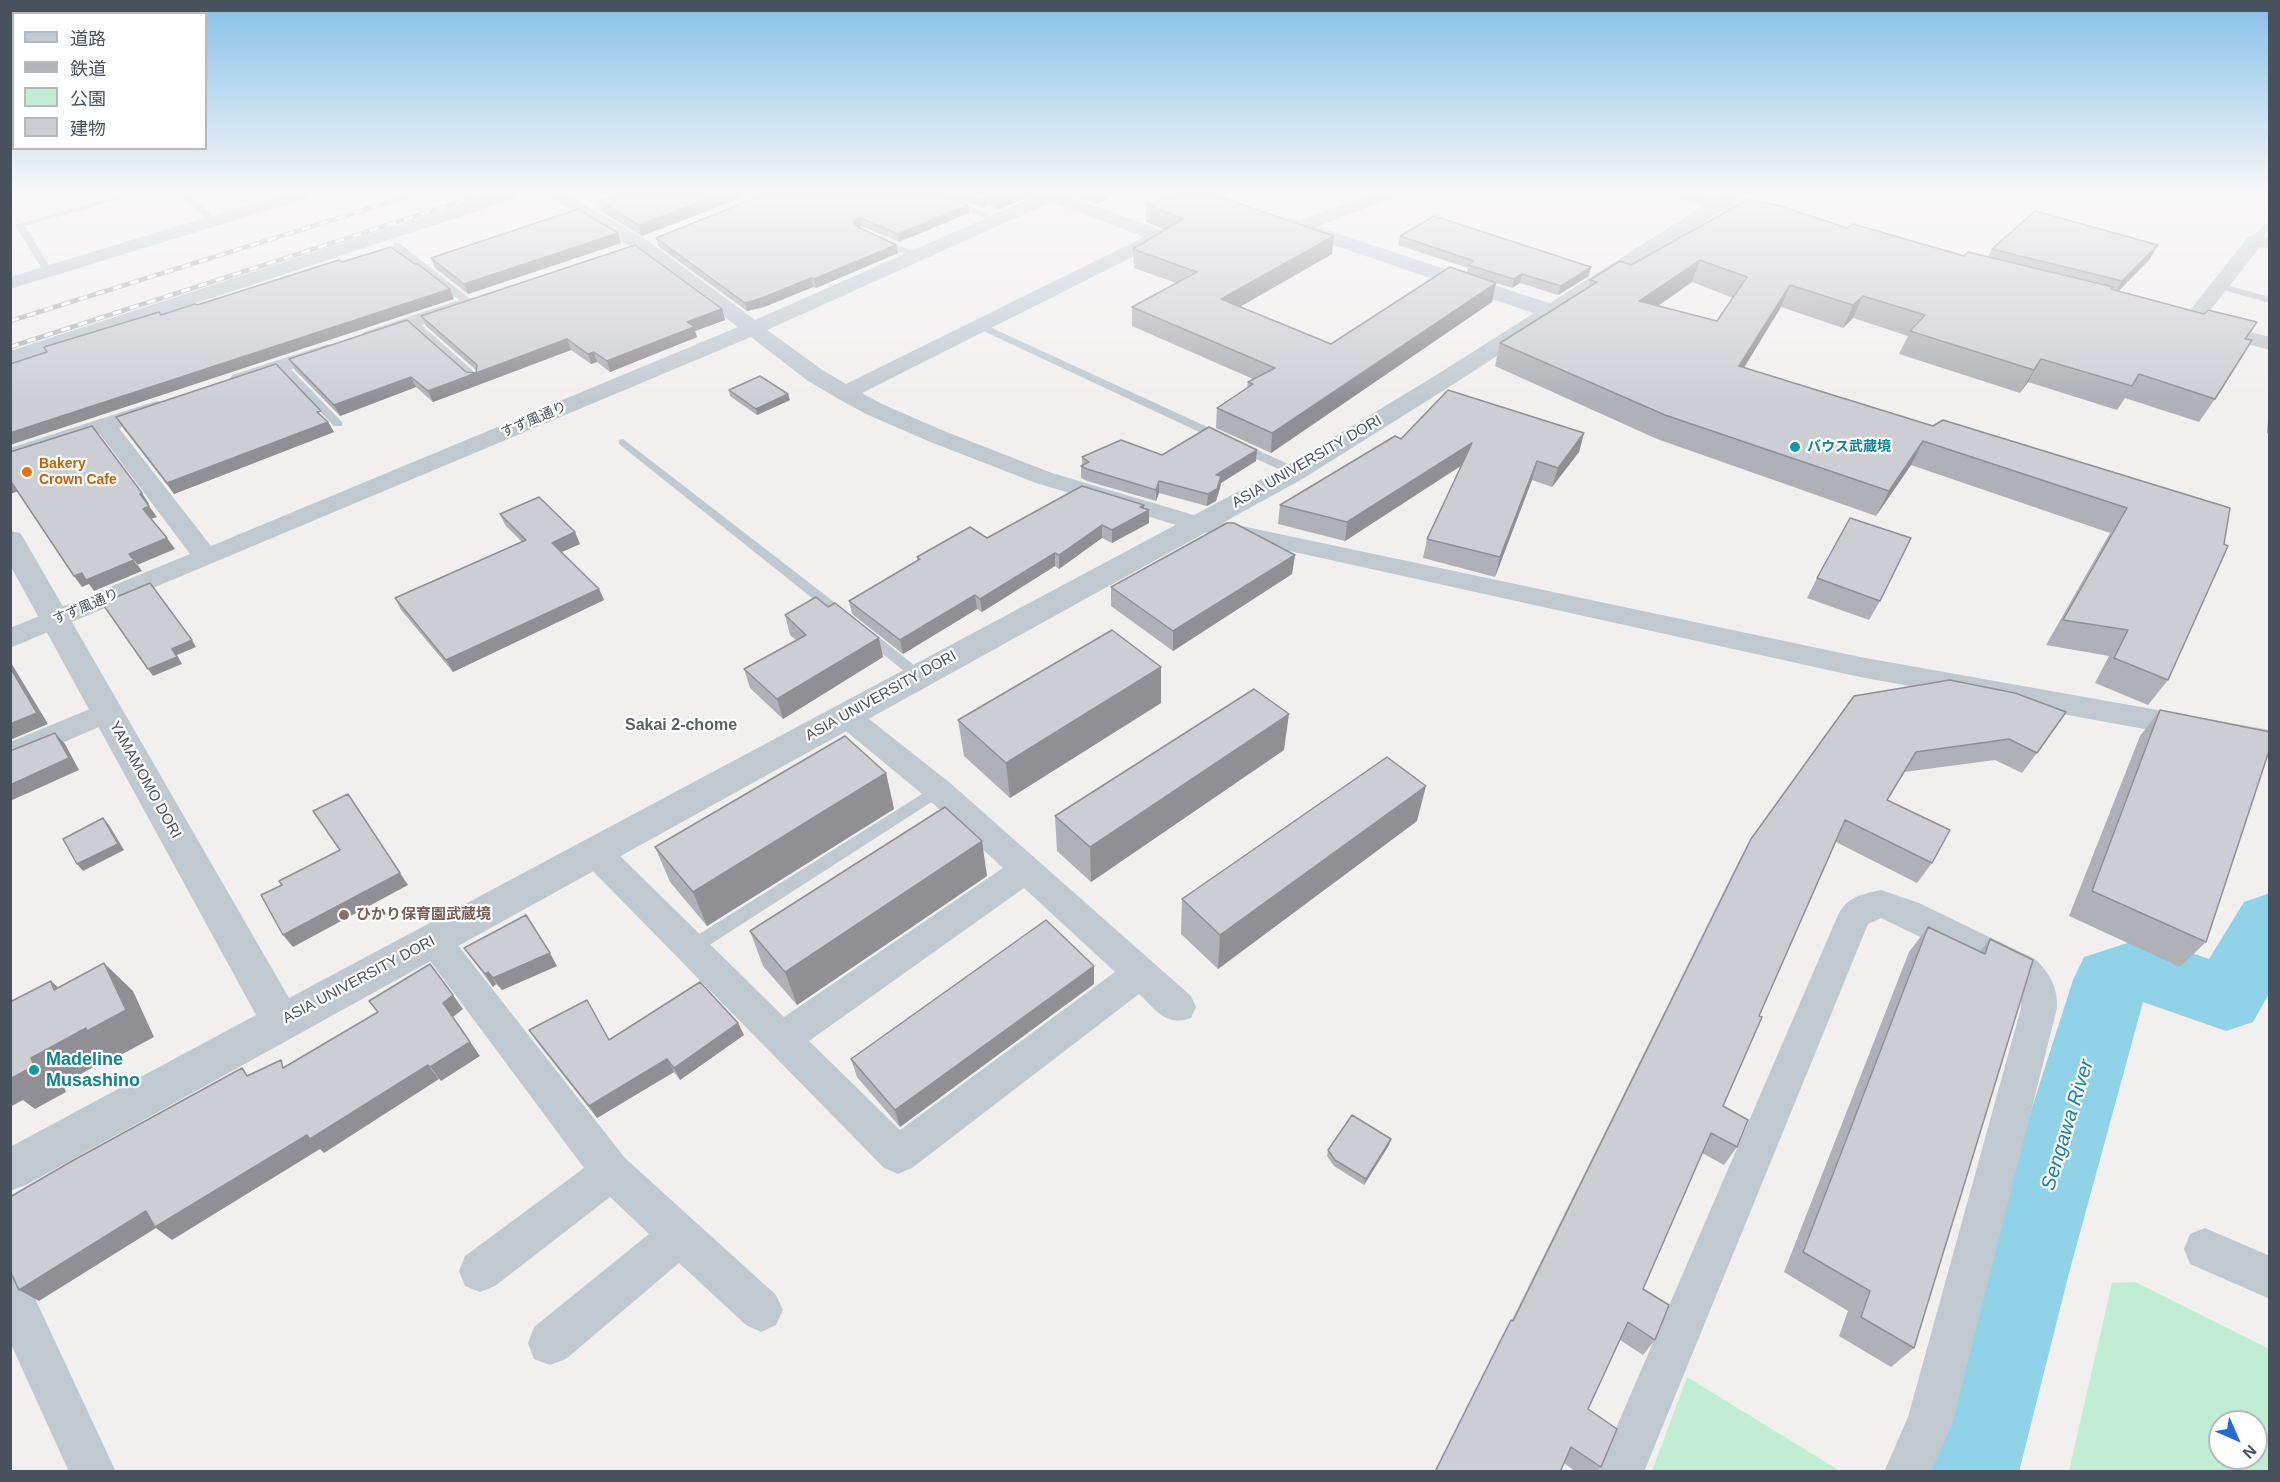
<!DOCTYPE html>
<meta charset="utf-8">
<style>
body{margin:0}
#map{position:relative;width:2280px;height:1482px;overflow:hidden;background:#f2efef;font-family:Arial,"Noto Sans JP",sans-serif}
canvas{display:block}
.frame{position:absolute;inset:0;border:12px solid #48525c;pointer-events:none}
.legend{position:absolute;left:12px;top:12px;width:195px;height:138px;box-sizing:border-box;background:#fff;border:2px solid #b6babe;margin:0;padding:8px 10px;list-style:none;font-size:18px;color:#48525c}
.legend li{display:flex;align-items:center;gap:12px;height:30px}
.legend b{width:30px;border:2px solid #b6babe}
.north{position:absolute;left:2208px;top:1410px;width:60px;height:60px;box-sizing:border-box;background:#fff;border:2px solid #b6babe;border-radius:50%;rotate:135deg;font-size:16px;font-weight:700;line-height:24px;text-align:center;color:#48525c}
.north::after{content:'';display:block;margin:auto;width:21px;height:27px;background:#236bd8;clip-path:polygon(50% 0,100% 100%,50% 72%,0 100%)}
</style>
<div id="map">
<canvas width="2280" height="1482"></canvas>
<div class="frame"></div>
<ul class="legend">
<li><b style="height:8px;background:#c1cad5"></b>道路</li>
<li><b style="height:8px;background:#b2b4b9"></b>鉄道</li>
<li><b style="height:16px;background:#c0edd3"></b>公園</li>
<li><b style="height:16px;background:#cdced4"></b>建物</li>
</ul>
<div class="north">N</div>
</div>
<script>
const ctx = document.querySelector('canvas').getContext('2d');
ctx.lineJoin = 'round';
function fillPath(path, color) { ctx.fillStyle = color; ctx.fill(path, 'evenodd'); }
function trace(path, color, width, dash) { ctx.strokeStyle = color; ctx.lineWidth = width; ctx.lineCap = dash ? 'butt' : 'round'; ctx.setLineDash(dash || []); ctx.stroke(path); }
function write(font, color, halo, rows, align = 'center') {
  ctx.font = font + ' Arial,"Noto Sans JP",sans-serif'; ctx.lineWidth = 4.5; ctx.setLineDash([]); ctx.textBaseline = 'middle'; ctx.strokeStyle = halo; ctx.fillStyle = color; for (const [text, x, y, turn = 0] of rows) {
    ctx.save(); ctx.translate(x, y); ctx.rotate((+turn || 0) * Math.PI / 180); ctx.textAlign = isNaN(turn) ? turn : align; if (halo) ctx.strokeText(text, 0, 0); ctx.fillText(text, 0, 0); ctx.restore();
  }
}
const green = new Path2D(`
 M2135,1282L2269,1349V1471H2069L2112,1283ZM2220,1422H2256V1458H2220Z
 M1687,1377L1840,1471H1652Z`);
const river = new Path2D(`
 M2270,893V992L2253,1022L2226,1031L2143,1002L2069,1273L2019,1472H1919L1979,1273L2073,980L2084,957L2146,937L2209,959L2244,902Z`);
const service = new Path2D(`
 M124,194H138L25,226L53,272L51,274H45L15,225Z
 M180,194H189L216,219V223H210Z
 M947,198H953L1002,220L994,222L947,202Z
 M2264,224H2270V229L2259,242H2253L2251,240Z
 M875,236H881L921,256L913,258L875,240Z
 M393,243H399L473,301V305H465L393,247Z
 M2219,283L2270,297V303L2216,288V284Z
 M408,320H416L480,377V381H472L408,324Z
 M981,323L1299,469L1301,472L1295,476L1291,475L977,328V324Z
 M282,363L286,364L342,422V426H334L278,368L277,366Z
 M623,439L851,615L853,618L851,621H841L619,444V440Z
 M865,628L870,630L924,673L926,676L924,679H914L860,636L858,633Z
 M938,784L944,786L946,790L944,794L697,953L691,955L685,953L682,948L685,943Z`);
const minor = new Path2D(`
 M283,194H311L308,198L10,289V277Z
 M493,194H520L517,198L10,364V351Z
 M545,194H567L648,241L755,320L1040,194H1064L1166,232L1169,236L1166,240L862,393L882,404L944,431L1052,473L1204,518L1860,657L2270,730V752L1860,677L1190,529L1036,483L928,441L866,414L837,398L808,381L751,337L10,648V628L190,554L100,434L10,463V448L150,403L158,401L166,403L169,408L166,413L119,428L211,546L738,327L634,249ZM1051,202L1144,237L846,384L824,371L767,330Z
 M1371,194H1396L1393,198L1305,231H1293L1290,227L1293,223Z
 M1672,194H1701L1775,215L1778,219L1775,223L1769,224L1675,198Z
 M2256,234L2270,238V249L2260,247L2201,322L2206,321L2270,337V350L2199,331L2196,328L2183,327L2180,323L2183,319L2249,236Z
 M462,299L469,301L472,305L469,309L371,342L364,340L361,336L364,332Z
 M328,344L335,346L339,350L335,354L240,387L232,385L229,380L232,375Z
 M107,702L117,705L122,712L117,719L10,766V742Z
 M845,705L855,708L949,782L1191,996L1196,1007L1191,1018C1166,1027 1156,1010 1139,994L912,1168L898,1174L884,1168L584,862L580,853L584,844L596,840L608,844L784,1017L1003,868L927,798L835,722L830,715L835,708ZM1024,888L1115,972L900,1130L809,1041Z
 M1881,890L1919,903L2035,959C2050,973 2058,988 2057,1008L1953,1422L1931,1472H1884L1908,1417L2021,1008C2022,995 2020,990 2011,981L1881,918L1868,924L1644,1472H1597L1838,915C1847,897 1862,894 1881,890Z
 M434,926L446,930L625,1158L776,1295L783,1310L776,1325L761,1332L746,1325L679,1263L566,1359L550,1365L534,1359L528,1343L534,1327L649,1234L610,1197L495,1286L480,1292L465,1286L459,1271L465,1256L584,1168L422,950L417,940L422,930Z
 M2205,1228L2270,1256V1299L2190,1264L2184,1249L2190,1234Z
 M10,1271L25,1277L116,1472H69L10,1342Z`);
const tertiary = new Path2D(`
 M1722,194H1744L1742,198L1449,387L1304,478L26,1185L10,1191V1147L256,1015L10,565V531L20,533L24,539L289,998L1286,466L1433,377Z`);
const secondary = new Path2D(`
 M1290,218L1558,306L1561,311L1558,316L1550,318L1542,316L1283,228L1280,224L1283,220Z`);
const rail = new Path2D(`
 M10,321L415,194
 M10,347L484,194`);
const wall = new Path2D(`
 M609,194H751L642,236L602,212L599,201L611,197Z
 M948,194H1035L998,210L987,205L982,208Z
 M1071,194H1114L1097,204Z
 M1146,204L1332,254L1240,307L1331,344L1467,273L1468,268L1398,245L1400,236L1589,276L1558,295L1520,283L1512,288L1496,283L1492,302L1271,453L1216,428L1217,408L1247,388L1248,382L1253,379L1132,326V307L1176,283L1134,268L1133,249L1165,230L1146,222Z
 M968,205L969,213L899,242L861,226L859,228L896,245L898,253L816,288L813,287L764,307L747,311L659,247L656,238Z
 M1847,228L1964,256L1988,257L1992,249L2158,245L2149,260L2118,291L2245,339L2215,399L2199,422L2125,398L2117,410L2028,382L2020,393L1899,354L1908,336L1853,318L1843,328L1781,307L1744,368L1933,426L2230,508L2168,680L2148,705L2095,683L2109,656L2046,645L2110,533L1911,465L1876,516L1657,439L1495,366L1500,343L1588,288L1590,280L1631,265ZM1692,282L1733,298L1717,321L1658,306Z
 M621,243L468,294L435,268L431,258Z
 M722,309L725,320L695,331L697,337L610,372L597,362L591,364L571,350L433,402L416,387L340,416L295,370L289,359L476,373V370L426,326L421,316Z
 M729,390L790,400L757,415L730,396Z
 M2270,397V434L2267,433Z
 M116,417L325,419L328,422L334,432L174,494L123,428Z
 M1584,433L1579,452L1552,487L1532,480L1495,577L1423,558L1427,539L1461,466L1345,541L1278,524L1280,505L1401,439Z
 M1162,455L1256,461L1221,483L1220,488L1216,501L1207,506L1159,493L1156,501L1087,481L1081,478V466H1082V457Z
 M1144,505V508L1149,510V523L1112,543L1102,538L1059,569L1055,566L982,612L977,609L903,654L852,614L849,601L917,561V557L987,538Z
 M500,514L580,544L562,552L599,589L604,600L453,672L401,610L395,598L522,542L505,525Z
 M1295,555L1292,574L1173,651L1111,606V587Z
 M1817,578L1880,601L1869,620L1807,598Z
 M828,607L883,657L783,719L750,688L744,669L796,640L790,635L785,615Z
 M1950,680L2037,753L2022,773L1995,760L1904,772L1887,800L1932,863L1917,883L1836,842L1759,1016L1723,1106L1737,1147L1724,1165L1702,1153L1643,1289L1655,1340L1643,1355L1620,1340L1588,1409L1601,1467L1596,1472H1576L1564,1463L1560,1472H1434L1502,1336L1511,1320H1512L1740,859L1751,839Z
 M1161,703L1010,798L964,756L958,720Z
 M2160,710L2206,942L2180,967L2069,916L2140,736Z
 M1284,750L1091,882L1057,851L1055,816Z
 M886,773L894,809L707,926L670,882L655,847Z
 M1417,821L1218,969L1181,934L1182,899Z
 M987,876L797,1005L763,966L750,931Z
 M1928,927L1980,951L1990,939L1914,1348L1891,1367L1839,1336L1848,1311L1784,1272L1909,952Z
 M464,948L557,966L502,990L496,984L493,987L473,960Z
 M1094,984L900,1127L857,1077L851,1059Z
 M738,1023L744,1035L680,1080L674,1072L597,1118L537,1042L529,1030L610,1040Z
 M1389,1145L1364,1185L1334,1166L1327,1156L1328,1150Z`);
const shadedWall = new Path2D(`
 M721,194H751L642,236L639,225Z
 M1015,194H1035L998,210L997,202Z
 M1099,194H1114L1097,204V196Z
 M987,197V205L982,208L981,200Z
 M968,205L969,213L899,242L898,234Z
 M860,218L861,226L855,231L853,222Z
 M618,233L621,243L468,294L464,284Z
 M1334,236L1332,254L1220,318L1221,299Z
 M896,245L898,253L816,288L814,279Z
 M2158,245L2149,260L2113,297L2122,281Z
 M1700,260L1692,282L1632,324L1639,301Z
 M1591,267L1589,276L1558,295L1561,286Z
 M1522,274L1520,283L1512,288L1514,279Z
 M811,278L813,287L764,307L747,311L745,303Z
 M1496,283L1492,302L1271,453L1272,433Z
 M1790,285L1781,307L1730,390L1739,366Z
 M450,289L454,299L10,445V433Z
 M1863,296L1853,318L1843,328L1853,305Z
 M722,309L725,320L695,331L697,337L610,372L607,361L687,322Z
 M567,339L571,350L433,402L428,391Z
 M594,352L597,362L591,364L588,354Z
 M2041,359L2028,382L2020,393L2034,370Z
 M411,377L416,387L340,416L334,405Z
 M788,394L790,400L757,415L756,409Z
 M328,422L334,432L174,494L167,483Z
 M1584,433L1579,452L1552,487L1558,468Z
 M1923,441L1911,465L1876,516L1889,491Z
 M1472,443L1468,461L1345,541L1347,522Z
 M1257,450L1256,461L1221,483L1220,488L1216,501L1207,506L1208,494L1216,475Z
 M1537,461L1532,480L1495,577L1500,557Z
 M10,480L19,491L10,494Z
 M1159,481V493L1156,501V490Z
 M142,493L149,504L147,505L140,494Z
 M1144,505V513L1149,510V523L1112,543V530Z
 M149,506L157,517L151,519L143,509Z
 M1102,525V538L1059,569V555Z
 M575,532L580,544L557,554L552,543Z
 M167,538L175,549L137,565L129,554Z
 M1055,553V566L982,612L980,599Z
 M1295,555L1292,574L1173,651V631Z
 M134,560L142,571L94,591L89,584L82,587L74,576L82,573Z
 M599,589L604,600L453,672L446,660Z
 M975,595L977,609L903,654L900,640Z
 M879,638L883,657L783,719L777,699Z
 M192,640L196,647L177,655L182,664L153,676L148,669L172,649Z
 M10,661L48,724L10,740Z
 M1161,667V703L1010,798L1006,763Z
 M1289,714L1284,750L1091,882L1090,847Z
 M55,733L65,744L79,770L10,801V785Z
 M886,773L894,809L707,926L693,892Z
 M1426,786L1417,821L1218,969L1220,935Z
 M348,794L408,885L293,947L283,935L400,873Z
 M103,818L109,825L124,850L83,871L77,864Z
 M982,841L987,876L797,1005L785,972Z
 M550,953L557,966L502,990L493,978Z
 M104,963L133,991L154,1037L117,1057L115,1055L63,1084L66,1092L35,1109L23,1100L10,1107V1079L31,1058Z
 M1094,966V984L900,1127L895,1110Z
 M488,972L496,984L493,987L485,974Z
 M51,981L81,1008L54,990Z
 M453,995L463,1009L453,1017L480,1056L441,1081L430,1067L443,1003Z
 M738,1023L744,1035L680,1080L674,1068Z
 M667,1059L674,1072L597,1118L589,1106Z
 M428,1065L439,1079L324,1153L320,1149L172,1240L156,1228L39,1301L19,1290L146,1211L307,1135Z
 M1391,1139L1389,1145L1364,1185L1366,1179Z`);
const building = new Path2D(`
 M621,194H721L639,225L599,201Z
 M765,194H943L968,205L898,234L860,218L853,222L856,226L896,245L814,279L811,278L762,298L745,303L656,238Z
 M968,194H1015L997,202L987,197L981,200Z
 M1176,194H1211L1334,236L1221,299L1331,344L1450,267L1496,283L1272,433L1217,408L1253,384L1248,382L1275,368L1132,307L1197,272L1133,249L1183,219L1146,204Z
 M1749,199L1784,207L1847,228L1853,224L1964,256L1968,252L2113,287L2111,289L2204,314L2208,310L2257,322L2245,339L2252,340L2215,399L2139,374L2132,386L2041,359L2034,370L1910,331L1925,315L1863,296L1853,305L1790,285L1739,366L1933,426L1943,420L2230,508L2224,544L2228,546L2168,680L2114,658L2128,630L2063,620L2127,508L1923,441L1889,491L1665,415L1500,343L1597,282L1590,280L1620,261L1631,265ZM1700,260L1747,277L1717,321L1639,301Z
 M578,209L618,233L464,284L431,258Z
 M2035,211L2158,245L2122,281L1992,249Z
 M1434,216L1591,267L1561,286L1522,274L1514,279L1468,265L1474,261L1400,236Z
 M635,245L722,309L687,322L694,327L607,361L594,352L588,354L567,339L428,391L411,377L334,405L289,359L407,320L466,372L476,373L477,365L421,316Z
 M391,247L415,264H418L450,289L10,433V364L47,352L44,347L159,312L161,315L195,304L197,305L339,260L342,262Z
 M276,364L321,411L317,412L328,422L167,483L116,417Z
 M760,376L788,394L756,409L729,390Z
 M1448,390L1584,433L1558,468L1537,461L1500,557L1427,539L1472,443L1347,522L1280,505L1395,436L1401,439Z
 M92,426L142,493L140,494L149,506L143,509L167,538L129,554L134,560L86,580L82,573L74,576L10,480V452Z
 M1209,427L1257,450L1216,475L1221,476L1217,489L1208,494L1159,481L1156,490L1087,469L1081,466L1089,462L1082,457L1121,440L1162,455Z
 M1082,486L1144,505L1140,507L1149,510L1112,530L1102,525L1059,555L1055,553L980,599L975,595L900,640L849,601L920,559L917,557L970,527L987,538Z
 M539,497L575,532L552,543L599,589L446,660L395,598L526,540L500,514Z
 M1850,518L1911,538L1880,601L1817,578Z
 M1227,523H1234L1295,555L1173,631L1111,587Z
 M150,583L192,640L172,649L177,657L148,669L102,603Z
 M816,597L828,607L835,603L879,638L777,699L744,669L806,635L785,615Z
 M1112,630L1161,667L1006,763L958,720Z
 M10,667L37,713L10,724Z
 M1950,680L2015,693L2066,712L2037,753L2009,739L1916,752L1887,800L1950,830L1932,863L1845,820L1759,1016L1762,1017L1723,1106L1748,1120L1737,1147L1711,1133L1643,1289L1669,1305L1655,1340L1628,1322L1588,1409L1617,1429L1601,1467L1571,1447L1560,1472H1435L1511,1320L1513,1321L1751,839L1854,696Z
 M1254,689L1289,714L1090,847L1055,816Z
 M2160,710L2270,732V748L2206,942L2092,891Z
 M55,733L69,758L10,785V751Z
 M845,736L886,773L693,892L655,847Z
 M1387,757L1426,786L1220,935L1182,899Z
 M348,794L400,873L283,935L261,895L282,885L279,881L340,850L313,811Z
 M945,807L982,841L785,972L750,931Z
 M103,818L118,844L77,864L63,839Z
 M526,915L550,953L493,978L488,972L485,974L464,948Z
 M1046,920L1094,966L895,1110L851,1059Z
 M1928,927L1985,954L1990,939L2033,960L1914,1348L1861,1317L1870,1291L1803,1252Z
 M104,963L126,1010L87,1031L86,1028L31,1058L34,1066L10,1079V1002L51,981L54,990Z
 M430,964L453,995L443,1003L470,1042L430,1067L428,1065L310,1139L307,1135L155,1227L146,1211L19,1290L10,1271V1197L72,1161L242,1068L247,1076L281,1060L283,1068L378,1012L369,1001Z
 M700,982L738,1023L674,1068L667,1059L589,1106L529,1030L587,1000L609,1040Z
 M1352,1115L1391,1139L1366,1179L1335,1160L1328,1150Z`);
const markers = [
 [1795,447,6,"#0f9aa8"],
 [27,472,6,"#e8710a"],
 [344,915,6,"#8d6e63"],
 [34,1070,6,"#0f9aa8"]
];
const farStreetnames = [
 ["すず風通り",534,420,-23],
 ["すず風通り",86,607,-23]
];
const farCulturenames = [
 ["バウス武蔵境",1807,447]
];
const farFoodnames = [
 ["Bakery",39,464],
 ["Crown Cafe",39,480]
];
const streetNames = [
 ["ASIA UNIVERSITY DORI",1307,462,-30],
 ["ASIA UNIVERSITY DORI",881,696,-29],
 ["YAMAMOMO DORI",145,780,61],
 ["ASIA UNIVERSITY DORI",359,980,-28]
];
const educationNames = [
 ["ひかり保育園武蔵境",356,915]
];
const neighbourhoodNames = [
 ["Sakai 2-chome",681,726]
];
const nearCulturenames = [
 ["Madeline",46,1060],
 ["Musashino",46,1081]
];
const nearWaternames = [
 ["Sengawa River",2068,1125,-73]
];
fillPath(green, '#c0edd3');
fillPath(river, '#90d2e7');
fillPath(service, '#c1c9d0');
fillPath(minor, '#c1c9d0');
fillPath(tertiary, '#c1c9d0');
fillPath(secondary, '#c1cad5');
trace(rail, '#b2b4b9', 4.5);
trace(rail, '#fff', 3, [9]);
fillPath(wall, '#b0b1b6');
fillPath(shadedWall, '#909094');
fillPath(building, '#cdced4');
trace(building, '#909094', 1.5);
const sky = ctx.createLinearGradient(0, 0, 0, 402);
sky.addColorStop(0, '#85c0e8');
sky.addColorStop(0.48, '#f9f8f8');
sky.addColorStop(1, '#f9f8f800');
ctx.fillStyle = sky;
ctx.fillRect(0, 0, 2280, 402);
for (const [x, y, r, color] of markers) { const dot = new Path2D(); dot.arc(x, y, r, 0, 2 * Math.PI); ctx.fillStyle = color; ctx.fill(dot); trace(dot, '#fff', 2); }
write('14px', '#48525c', '#fff', farStreetnames);
write('bold 14px', '#0d838f', '#fff', farCulturenames, 'left');
write('bold 14px', '#c56008', '#fff', farFoodnames, 'left');
write('15px', '#48525c', '#fff', streetNames);
write('bold 15px', '#785e54', '#fff', educationNames, 'left');
write('bold 16px', '#5c5f64', '#fff', neighbourhoodNames);
write('bold 18px', '#0d838f', '#fff', nearCulturenames, 'left');
write('italic 20px', '#147fa3', '#fff', nearWaternames);
</script>
